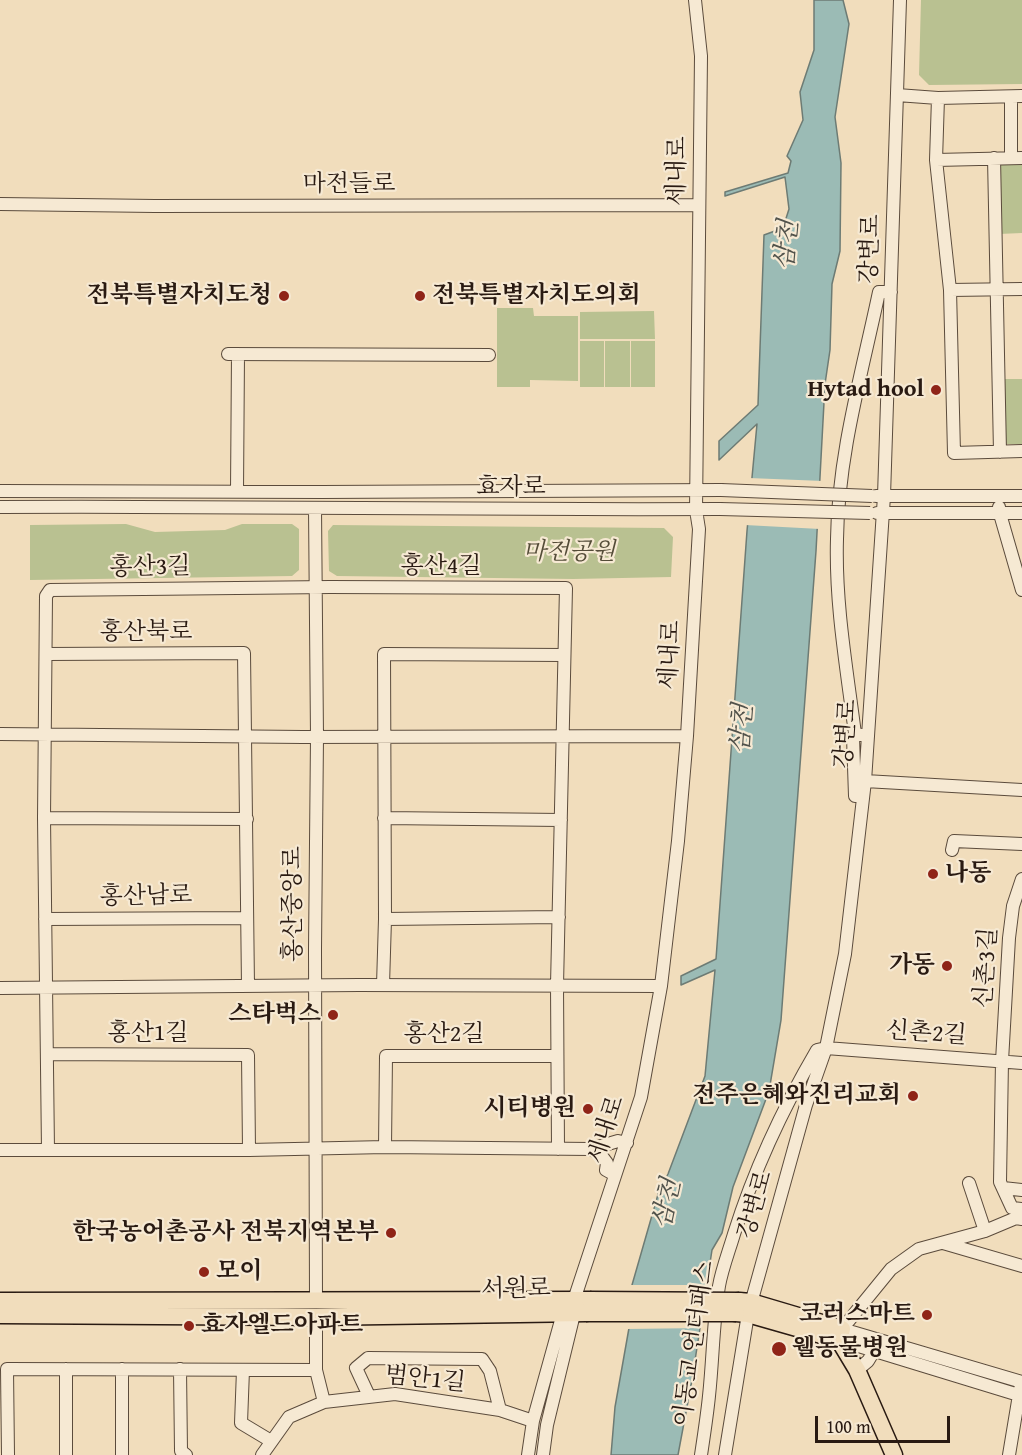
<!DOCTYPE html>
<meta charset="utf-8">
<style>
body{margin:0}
#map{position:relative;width:1022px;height:1455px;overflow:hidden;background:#f1ddbc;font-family:"Gentium Book Plus",serif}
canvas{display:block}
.scale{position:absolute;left:815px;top:1416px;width:135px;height:27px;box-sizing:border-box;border:3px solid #291a12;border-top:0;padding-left:8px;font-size:18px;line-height:21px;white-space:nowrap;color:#291a12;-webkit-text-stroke:4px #f6e9d3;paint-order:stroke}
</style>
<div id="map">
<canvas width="1022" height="1455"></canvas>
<div class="scale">100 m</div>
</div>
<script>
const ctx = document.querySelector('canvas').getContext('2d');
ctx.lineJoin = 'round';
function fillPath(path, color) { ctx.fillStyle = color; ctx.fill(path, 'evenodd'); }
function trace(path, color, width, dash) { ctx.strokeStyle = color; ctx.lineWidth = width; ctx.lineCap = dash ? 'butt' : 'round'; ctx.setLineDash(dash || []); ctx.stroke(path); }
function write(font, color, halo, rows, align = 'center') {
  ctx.font = font + ' "Gentium Book Plus","Noto Serif KR",serif'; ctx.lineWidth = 4.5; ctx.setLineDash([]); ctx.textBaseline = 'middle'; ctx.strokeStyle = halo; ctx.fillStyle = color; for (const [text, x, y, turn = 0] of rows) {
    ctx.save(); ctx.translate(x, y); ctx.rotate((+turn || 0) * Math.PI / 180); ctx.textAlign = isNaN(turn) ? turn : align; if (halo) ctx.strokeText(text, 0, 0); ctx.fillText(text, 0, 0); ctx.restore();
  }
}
const green = new Path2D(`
 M921,0H1022V84L929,85L919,75Z
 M1006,163H1022V233L999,234L998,165Z
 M497,308H533L534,316H578V381L530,380V387H497Z
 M654,311L655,339H580V312Z
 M580,341H604V387H580Z
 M605,341H630V387H605Z
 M631,341H655V387H631Z
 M1002,379H1022V444H1003Z
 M126,524L155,532L225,530L242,524H292L299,529V570L292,576L30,580V525Z
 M333,525L664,528L673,537L671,577L573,579L337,576L329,571L328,531Z`);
const water = new Path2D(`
 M814,0H843L849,24L835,117L841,163L840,251L832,284L830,350L825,384L816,551L781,1020L769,1091L733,1187L722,1233L712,1250L692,1380L678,1455H611L615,1407L629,1328L632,1285L659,1191L668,1174L705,1076L715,970L681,985V976L716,959L747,531L757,424L719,460V441L758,405L764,235L783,228L789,209L785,177L725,196V192L788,173L791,161L787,156L803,120L800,92L814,50Z`);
const pier = new Path2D(`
 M749,478L823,481L820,529L745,525Z
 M629,1285H710L703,1328L626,1329Z`);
const minor = new Path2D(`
 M897,95L938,98L1022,96
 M1011,97V158
 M938,98L936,160L950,290L954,453L1022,451
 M994,158L1000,452
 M936,160L1022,158
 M0,204L155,206L699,205
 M950,290L1022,289
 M228,354L489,355
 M0,491L322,492L721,490
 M237,491L238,354
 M876,496H1022
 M0,507C240,506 480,510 720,509
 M999,507L1000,514L1022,590
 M315,508L317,737L315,949L316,1300
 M877,513H1022
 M46,654L244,653L248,986
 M0,734L303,737L687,736
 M855,734L853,737L855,796H863
 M868,736L855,734C847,670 835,604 837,539C838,455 862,373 879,292H891
 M865,781L1022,790
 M44,818L247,819
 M384,818L561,820
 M952,850L954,841L1022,844
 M1022,879L1013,906L1009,938L1002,1061L1000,1182L1012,1208L1022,1209
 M45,919L247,918
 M385,919L559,917
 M383,985L385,919L384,654L564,655
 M0,988L359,985L661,986
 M48,1054L248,1055L249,1150
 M385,1147L386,1056H557
 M591,1149L601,1155L607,1163L606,1170L615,1175
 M0,1150H249L385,1147L591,1149L618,1141L627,1143
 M48,1150L44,818L46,596L50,590L330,587L566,588L557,985L558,1149
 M969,1183L985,1231
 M1003,1188L1022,1190
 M1022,1219L1016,1218L985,1231L919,1249L891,1269L842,1329L1022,1382
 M943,1243L1022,1266
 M316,1317V1370L324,1402
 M839,1340L1022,1396
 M122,1369V1455
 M180,1369L181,1451L186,1455
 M243,1370L241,1423L271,1441
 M857,1370L868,1361L874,1351
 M369,1396L356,1368L368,1358L482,1359L490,1371L500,1410
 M8,1455L7,1369L316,1370
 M66,1455V1369
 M262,1455L289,1417L324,1402L395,1394L500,1410L533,1421
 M528,1455L533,1421L563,1313L567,1308
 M543,1455L547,1425L574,1314V1300L641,1097L661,986L678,841L687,736L699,529L696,510L701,56L695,0
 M701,1455C704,1435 707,1416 709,1396C713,1359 713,1323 719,1286C722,1269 729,1251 734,1234C754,1170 783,1108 817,1050L826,1048L1022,1063
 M725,1455L748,1314L806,1105L826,1048L845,954L865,781L884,496L900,0
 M1009,1455L1020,1389`);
const major = new Path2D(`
 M0,1301L590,1300
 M739,1301L751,1302L842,1329L839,1340L857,1370L894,1455
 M736,1313L748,1314L839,1340
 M0,1315L316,1317L586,1313`);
const minorBridge = new Path2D(`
 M721,490L872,496
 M720,509L870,513`);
const majorBridge = new Path2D(`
 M590,1300L739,1301
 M586,1313H736`);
const markers = [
 [284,296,6,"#8f2418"],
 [420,296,6,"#8f2418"],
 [936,390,6,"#8f2418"],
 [933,874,6,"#8f2418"],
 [947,966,6,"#8f2418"],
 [333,1015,6,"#8f2418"],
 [913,1096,6,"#8f2418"],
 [588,1109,6,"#8f2418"],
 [391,1233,6,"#8f2418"],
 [204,1272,6,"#8f2418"],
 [927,1315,6,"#8f2418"],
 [189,1326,6,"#8f2418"],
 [779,1349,8,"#8f2418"]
];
const streetNames = [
 ["세내로",678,171,-89],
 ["마전들로",349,185],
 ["강변로",871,249,-88],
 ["효자로",511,488],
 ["홍산4길",441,567],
 ["홍산3길",150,568,-1],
 ["홍산북로",146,633],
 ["세내로",671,655,-87],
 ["강변로",847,734,-86],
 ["홍산남로",146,897,-1],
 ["홍산중앙로",294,904,-90],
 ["신촌3길",987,968,-86],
 ["홍산1길",148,1034],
 ["신촌2길",926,1034,4],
 ["홍산2길",444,1035],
 ["세내로",607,1130,-72],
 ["강변로",756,1205,-74],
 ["서원로",516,1290,-1],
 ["이동교 언더패스",695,1344,-82],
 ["범안1길",425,1380,6]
];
const poiNames = [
 ["전북특별자치도청",272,296],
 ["전북특별자치도의회",432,296,"left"],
 ["Hytad hool",924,390],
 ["나동",945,874,"left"],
 ["가동",935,966],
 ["스타벅스",321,1015],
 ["전주은혜와진리교회",901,1096],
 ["시티병원",576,1109],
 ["한국농어촌공사 전북지역본부",379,1233],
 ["모이",216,1272,"left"],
 ["코러스마트",915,1315],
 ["효자엘드아파트",201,1326,"left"],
 ["웰동물병원",792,1349,"left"]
];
const parkNames = [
 ["마전공원",569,553]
];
const waterNames = [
 ["삼천",788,245,-84],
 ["삼천",743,729,-85],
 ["삼천",668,1204,-77]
];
fillPath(green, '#b9c191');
fillPath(water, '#9bbbb5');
trace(water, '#6d7b74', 1.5);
fillPath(pier, '#f1ddbc');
trace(minor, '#5b4b3c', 14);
trace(major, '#291a12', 19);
trace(minor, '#f6e9d3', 12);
trace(major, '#f1ddbc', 16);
trace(minorBridge, '#5b4b3c', 14, []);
trace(majorBridge, '#291a12', 19, []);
trace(minorBridge, '#f6e9d3', 12);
trace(majorBridge, '#f1ddbc', 16);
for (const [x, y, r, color] of markers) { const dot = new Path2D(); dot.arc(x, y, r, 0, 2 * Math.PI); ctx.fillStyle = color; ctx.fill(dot); trace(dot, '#f6e9d3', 2); }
write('24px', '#291a12', '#f6e9d3', streetNames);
write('bold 24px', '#291a12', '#f6e9d3', poiNames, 'right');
write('italic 24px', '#544c38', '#f6e9d3', parkNames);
write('italic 26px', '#51524b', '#f6e9d3', waterNames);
</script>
